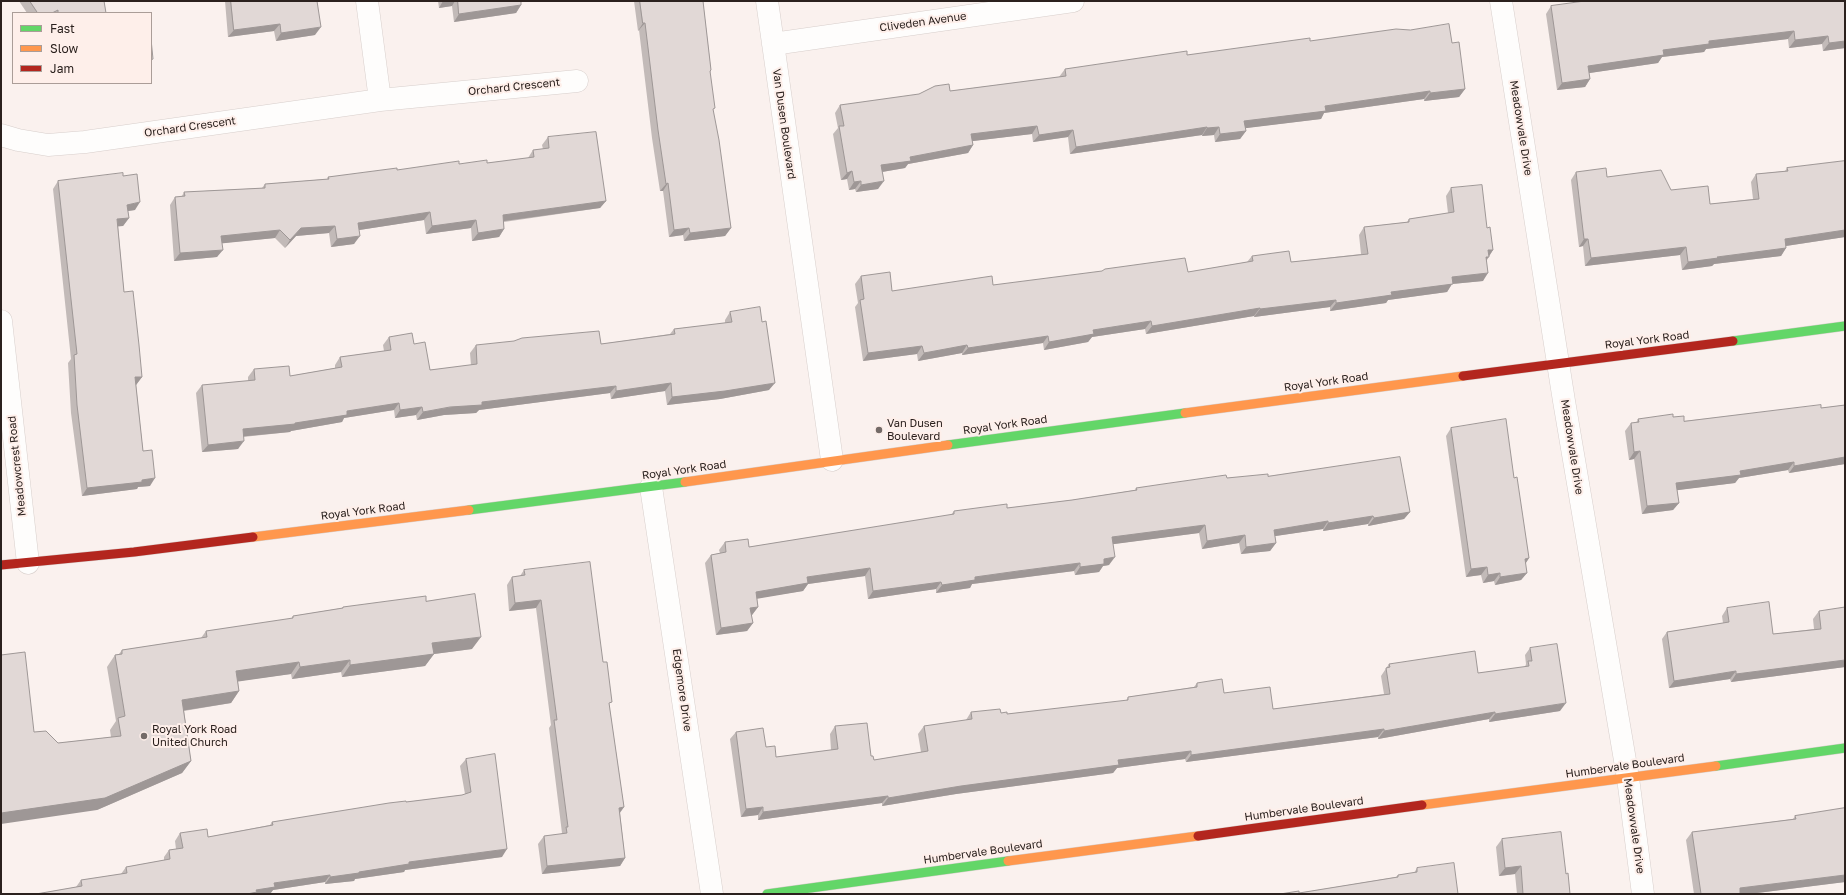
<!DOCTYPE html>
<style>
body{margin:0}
#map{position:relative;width:1846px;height:895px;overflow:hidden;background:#faf1ee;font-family:"Golos Text",sans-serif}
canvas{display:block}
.frame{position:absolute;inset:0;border:2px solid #2b211e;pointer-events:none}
.legend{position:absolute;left:12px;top:12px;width:140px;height:72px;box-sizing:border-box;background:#feefea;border:1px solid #aa9d98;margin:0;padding:5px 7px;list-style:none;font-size:12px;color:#2b211e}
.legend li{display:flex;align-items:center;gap:8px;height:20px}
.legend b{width:20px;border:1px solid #aa9d98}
</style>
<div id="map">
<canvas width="1846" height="895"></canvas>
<div class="frame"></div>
<ul class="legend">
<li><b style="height:5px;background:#63d668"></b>Fast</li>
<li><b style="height:5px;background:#ff974d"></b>Slow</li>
<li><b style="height:5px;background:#b3261e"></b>Jam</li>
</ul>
</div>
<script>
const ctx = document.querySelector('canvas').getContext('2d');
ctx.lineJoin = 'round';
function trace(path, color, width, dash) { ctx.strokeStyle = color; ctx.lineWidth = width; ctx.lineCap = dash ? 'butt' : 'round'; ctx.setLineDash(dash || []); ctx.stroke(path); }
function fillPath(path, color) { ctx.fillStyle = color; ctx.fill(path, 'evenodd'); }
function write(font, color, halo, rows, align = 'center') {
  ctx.font = font + ' "Golos Text",sans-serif'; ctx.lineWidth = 4; ctx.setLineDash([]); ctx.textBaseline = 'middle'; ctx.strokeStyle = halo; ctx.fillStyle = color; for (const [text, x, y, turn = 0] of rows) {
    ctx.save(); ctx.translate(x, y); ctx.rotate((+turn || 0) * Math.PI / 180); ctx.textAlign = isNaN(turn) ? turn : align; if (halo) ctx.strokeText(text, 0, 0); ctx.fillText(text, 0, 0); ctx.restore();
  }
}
const street = new Path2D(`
 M367,1L380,100
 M767,1L832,460
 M1501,1L1564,401L1628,778L1643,894
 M773,44L1073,1
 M1,135L18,140L48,145L85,142L380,100L577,81
 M1,321L28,563
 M651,487L712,894`);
const fast = new Path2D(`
 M1733,341L1845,326
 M948,445L1185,413
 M469,510L685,482
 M1716,766L1845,748
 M767,894L1008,861`);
const slow = new Path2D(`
 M1185,413L1463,376
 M685,482L948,445
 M253,537L469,510
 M1422,805L1716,766
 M1008,861L1198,836`);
const jam = new Path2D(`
 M1463,376L1733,341
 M1,565L134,552L253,537
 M1198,836L1422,805`);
const wall = new Path2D(`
 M19,1H104L106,13H27Z
 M225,1H317L315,35L276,41L274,31L228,37Z
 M438,1H521V5L516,13L454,22L452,6L439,8Z
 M634,1H703L711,70L710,73L713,111L731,228L725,236L684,241L683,235L669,237L663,191H660L652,138L639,30L638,31Z
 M1845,1V48L1823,51L1822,44L1789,48L1788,39L1706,49L1704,52L1662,57L1658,63L1589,73L1590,79L1585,87L1557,90L1546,14L1551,6Z
 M1310,41L1452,43L1465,89L1459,97L1424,101V99L1324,113L1321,119L1245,128L1246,131L1240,139L1215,142L1214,135L1202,136V135L1070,154L1068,137L1033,142L1032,134L972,141L973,145L968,153L908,164L905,168L882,172L878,189L856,192L855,189L849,190L847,179L841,180L833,134L838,128L835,113L840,105L1059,77L1065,69Z
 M548,137L606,201L600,208L504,222V229L499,237L472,241L471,228L426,234L424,220L359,230L354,244L331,247L329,233L296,236L285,248L275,238L222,243L217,257L174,261L170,205L175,197L182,196L184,192L262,188L265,184L327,179L328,177L397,170L459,164L487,163L528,158L533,150L543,149L542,145Z
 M1845,161V237L1786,246V248L1781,256L1714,264L1712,266L1682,270L1680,255L1585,266L1583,246L1579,247L1571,180L1576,172L1607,177L1671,190L1710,204L1753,199L1751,182L1756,174L1785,171L1787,168Z
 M123,176L135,210L128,211L129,218L123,226H118L124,292L142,377L136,385L143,451L150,486L138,487L137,489L82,496L71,413L68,363L71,359L53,189L58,181Z
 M1451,188L1487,228L1493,250L1487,260L1483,281L1452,284L1447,292L1388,300L1386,303L1330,311V307L1254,317V316L1146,334L1145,329L1092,337L1088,342L1044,350L1043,343L962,355V353L918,361L917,354L863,361L855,307L858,303L855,284L861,276L892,291L993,285L1188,272L1247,262L1252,256L1291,262L1361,254L1359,235L1364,227L1407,222L1409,219L1448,213L1446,196Z
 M730,312L769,390L720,399L667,405L665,391L611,399L610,393L479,410L476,413L444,415L417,420L416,415L395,418L394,410L344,418L342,422L291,431L290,432L243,437L238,449L202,452L196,393L202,385L248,381V377L254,369L290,376L335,368V365L340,357L384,351L383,345L389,337L414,344L430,370L471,365L470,353L476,345L601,344L670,334L674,329L725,323V320Z
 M1845,405V464L1789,473L1788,470L1739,478L1735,483L1677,490L1679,503L1673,510L1642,514L1634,459L1629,460L1625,431L1631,423H1636L1638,419L1673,417L1684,421L1821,408Z
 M1451,428L1514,478L1529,558L1525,564L1527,573L1521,580L1495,585L1494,581L1483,583L1481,575L1466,577L1446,436Z
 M1268,476L1410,512L1404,519L1368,526V524L1323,531V529L1275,536L1276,543L1270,551L1241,554L1239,543L1202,549L1199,533L1113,544L1109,565L1103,566L1099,572L1075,575L1074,571L1012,579L972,584L970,588L936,593V589L868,599L865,576L808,584L803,591L757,598L758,607L752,615H751L753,623L747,631L716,635L705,563L711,555L720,553L719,550L725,542L749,547L951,515L954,511L1007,508L1072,500L1135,490L1136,488L1227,478Z
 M524,570L603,662L624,807L620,813L625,858L620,866L542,874L538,844L544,836L561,834L562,833L549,728L551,725L536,608L509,611L507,585L512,577L520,576Z
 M426,601L472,649L434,654L425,666L342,677L341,672L292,679L291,674L238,681L239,691L231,703L184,711L191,761L182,773L97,810L34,732L58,743L111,737L110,730L116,721L107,667L115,655L119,654L122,650L201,638L206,631L291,619L293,616L342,608L343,607Z
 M1727,608L1773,634L1814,629L1813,619L1819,611L1845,667L1731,682L1730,679L1669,688L1662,639L1667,632L1723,623L1722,616Z
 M1530,648L1560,711L1489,722V719L1378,739V737L1186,762L1185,759L1117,768L1113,773L956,794L882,806V803L758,820V815L741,817L730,739L736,732L766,747L776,757L831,750L830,734L835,726L871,756L874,760L921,752L918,734L924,726L966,720L971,712L1001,713L1007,714L1126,701L1128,697L1194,687L1197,683L1224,693L1273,709L1384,694L1381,676L1389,664L1478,673L1525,667L1526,664L1525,655Z
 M466,759L502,857L405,870L404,872L355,879L354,881L325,884V882L273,890L270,894H36L76,887L81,880L121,874L126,867L164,860V857L169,850L176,849L175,841L180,833L208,837L270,825L272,822L406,802L462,795L465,794L460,766Z
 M1845,808V882L1749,894H1694L1686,840L1692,832L1793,819L1795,816Z
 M1502,839L1566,874L1570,894H1517L1515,874L1499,876L1496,847Z
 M1417,868L1458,894L1299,893L1396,877L1398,875L1414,873Z`);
const shadedWall = new Path2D(`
 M443,1H455L452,6L439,8Z
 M521,5L516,13L454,22L459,14Z
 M643,23H645L639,30L638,31Z
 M280,24L274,31L228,37L234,30Z
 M321,27L315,35L276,41L281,33Z
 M1794,31L1788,39L1706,49L1704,52L1662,57L1658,63L1583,74L1588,66L1663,50L1709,41Z
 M1828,36L1822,44L1789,48L1795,40Z
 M1845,41V48L1823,51L1829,43Z
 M1590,79L1585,87L1557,90L1562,83Z
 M1465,89L1459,97L1424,101L1430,93Z
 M1430,91L1424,99L1324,113L1321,119L1239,129L1244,121L1325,106Z
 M1037,126L1032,134L965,142L971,134Z
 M1207,127L1202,135L1070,154L1076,147Z
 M1219,127L1214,135L1202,136L1207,128Z
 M1073,130L1068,137L1033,142L1039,135Z
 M1246,131L1240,139L1215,142L1220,134Z
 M973,145L968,153L908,164L905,168L876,173L881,165L910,157Z
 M852,171L847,179L841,180L847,173Z
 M861,181L855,189L849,190L854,182Z
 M884,181L878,189L856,192L861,185Z
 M668,183L663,191H660L666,184Z
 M606,201L600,208L497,222L503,215Z
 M140,202L135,210L121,212L127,205Z
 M430,212L424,220L353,231L358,223Z
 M129,218L123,226L112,227L117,219Z
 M476,220L471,228L426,234L432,226Z
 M335,226L329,233L296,236L285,248L290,240L301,228Z
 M689,228L683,235L669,237L674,230Z
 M731,228L725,236L684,241L690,233Z
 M504,229L499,237L472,241L478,233Z
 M280,230L275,238L216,244L221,236Z
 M1845,230V237L1779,247L1785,239Z
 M360,236L354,244L331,247L337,239Z
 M1584,239H1588L1583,246L1579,247Z
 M1686,247L1680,255L1585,266L1591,258Z
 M1786,248L1781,256L1714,264L1712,266L1682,270L1688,262L1717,257Z
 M223,250L217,257L174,261L180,253Z
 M1488,250H1493L1483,265Z
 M1488,273L1483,281L1452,284L1447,292L1388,300L1386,303L1330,311L1336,303L1391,292L1452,277Z
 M1336,300L1330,307L1254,317L1260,309Z
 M1260,308L1254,316L1146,334L1152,326Z
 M1151,321L1145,329L1092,337L1088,342L1044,350L1049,342L1093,330Z
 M1048,336L1043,343L962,355L968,348Z
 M967,345L962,353L918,361L924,353Z
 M922,346L917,354L863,361L868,353Z
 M135,377H142L136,385H129Z
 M671,383L665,391L611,399L616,391Z
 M775,383L769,390L720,399L667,405L672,397Z
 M616,386L610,393L479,410L476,413L444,415L417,420L423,412L482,402Z
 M399,403L394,410L344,418L342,422L291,431L290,432L237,437L243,429L295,423L347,411Z
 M422,407L416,415L395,418L400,410Z
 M244,441L238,449L202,452L208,445Z
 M1640,451L1634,459L1629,460L1634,452Z
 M1845,457V464L1789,473L1794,466Z
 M1794,462L1788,470L1739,478L1735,483L1671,491L1676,483L1740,471Z
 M155,478L150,486L138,487L137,489L82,496L87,488Z
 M1679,503L1673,510L1642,514L1647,506Z
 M1410,512L1404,519L1368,526L1374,518Z
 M1373,516L1368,524L1323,531L1328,523Z
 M1328,521L1323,529L1269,537L1274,530Z
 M1205,525L1199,533L1107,545L1112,537Z
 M1245,535L1239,543L1202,549L1207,541Z
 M1276,543L1270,551L1241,554L1246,547Z
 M1115,557L1109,565L1103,566L1099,572L1075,575L1080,567L1104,559Z
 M1529,558L1524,566L1525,559Z
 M1080,563L1074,571L972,584L970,588L936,593L942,585L975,577Z
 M1487,567L1481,575L1466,577L1471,569Z
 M870,568L865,576L808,584L803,591L750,600L756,592L807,577Z
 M1500,573L1494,581L1483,583L1488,575Z
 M1527,573L1521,580L1495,585L1500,577Z
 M941,582L936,589L868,599L873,591Z
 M541,600L536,608L509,611L515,603Z
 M758,607L752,615L745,616L750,608Z
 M753,623L747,631L716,635L721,628Z
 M481,637L472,649L434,654L425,666L342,677L350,665L432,643Z
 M350,660L341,672L292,679L300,667Z
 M1845,660V667L1731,682L1736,674Z
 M299,662L291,674L228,683L236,671Z
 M1736,671L1730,679L1669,688L1674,681Z
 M239,691L231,703L174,712L182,700Z
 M1566,703L1560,711L1489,722L1495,714Z
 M1495,712L1489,719L1378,739L1384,731Z
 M1384,729L1378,737L1186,762L1191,755Z
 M1191,751L1185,759L1117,768L1113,773L956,794L882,806L888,798L1118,760Z
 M191,761L182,773L97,810L1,824V813Z
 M888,796L882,803L758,820L763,812Z
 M624,807L618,815L619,808Z
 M763,807L758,815L741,817L746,809Z
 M507,849L502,857L405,870L404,872L355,879L354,881L325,884L330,877L409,862Z
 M625,858L620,866L542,874L547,866Z
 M1521,866L1515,874L1499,876L1505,868Z
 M330,875L325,882L273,890L270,894H247L274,883Z
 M1845,875V882L1749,894H1735L1740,888Z`);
const building = new Path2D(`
 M30,1H104L106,13H58V10L52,13H38Z
 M231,1H317L321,27L281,33L280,24L234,30Z
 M458,1H521V5L459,14Z
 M640,1H703L711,70L710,71L715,108L713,109L719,140L731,228L690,233L689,228L674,230L668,183L666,184L658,130L645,23H643Z
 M1585,1H1845V41L1829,43L1828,36L1795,40L1794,31L1709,41V44L1663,50L1664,55L1588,66L1590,79L1562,83L1551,6Z
 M1449,24L1452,43L1459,42L1465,89L1430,93V91L1325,106L1326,111L1244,121L1246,131L1220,134L1219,127L1207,128V127L1076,147L1073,130L1039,135L1037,126L971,134L973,145L910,157L911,161L881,165L884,181L861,185V181L854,182L852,171L847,173L839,126H844L840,105L919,94L935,86L949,84L950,91L1066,76L1065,69L1187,51V55L1310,38V41L1396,29L1410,30Z
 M151,39L153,59L151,60Z
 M596,132L606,201L503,215L504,229L478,233L476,220L432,226L430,212L358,223L360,236L337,239L335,226L301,228L290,240L280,230L221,236L223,250L180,253L175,197L185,196L184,192L265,188V184L329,179L328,177L397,168V170L459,161V164L487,160V163L534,157L533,150L549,148L548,137Z
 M1845,161V230L1785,239L1786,248L1717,257L1718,258L1688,262L1686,247L1591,258L1588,239H1584L1576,172L1606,168L1607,177L1661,170L1671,190L1708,186L1710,204L1759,199L1756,174L1788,171L1787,168Z
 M123,173V176L137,174L140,202L127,205L129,218L117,219L124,292L133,291L139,345L142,377H135L143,451L152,450L155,478L142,480V482L87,488L77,405L74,355L77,354L58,181Z
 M1482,185L1487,228L1490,227L1493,250H1488L1489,257H1486L1488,273L1452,277L1453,284L1391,292L1392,295L1336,303V300L1260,309V308L1152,326L1151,321L1093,330L1094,334L1049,342L1048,336L968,348L967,345L924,353L922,346L868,353L860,300L864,299L861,276L890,272L892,291L992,276L993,285L1102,271L1105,269L1185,258L1188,272L1253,261L1252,256L1289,251L1291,262L1368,254L1364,227L1409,222V219L1454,212L1451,188Z
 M760,307L762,322L766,321L775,383L725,391L672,397L671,383L616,391V386L482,402V405L450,407L423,412L422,407L400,410L399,403L347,411V415L295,423V424L243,429L244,441L208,445L202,385L255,380L254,369L289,366L290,376L342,367L340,357L391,350L389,337L412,333L414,344L425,342L430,370L477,364L476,345L514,341L522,338L599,331L601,344L675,334L674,329L732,322L730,312Z
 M1821,405V408L1845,405V457L1794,466V462L1740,471L1741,475L1676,483L1679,503L1647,506L1640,451L1634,452L1631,423L1639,422L1638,419L1673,414V417L1684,416V421Z
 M1506,419L1514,478L1517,477L1529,558L1525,559L1527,573L1500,577V573L1488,575L1487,567L1471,569L1451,428Z
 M1400,457L1410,512L1374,518L1373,516L1328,523V521L1274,530L1276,543L1246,547L1245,535L1207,541L1205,525L1112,537L1115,557L1104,559V564L1080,567V563L1018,571L975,577V580L942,585L941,582L873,591L870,568L807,577L808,583L756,592L758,607L750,608L753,623L721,628L711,555L726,552L725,542L748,539L749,547L954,514V511L1007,504V508L1072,500L1137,490L1136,488L1163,484L1226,475L1227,478L1268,474V476Z
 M590,562L603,662H607L612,702L609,703L624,807L619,808L625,858L547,866L544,836L567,833L566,827H568L554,720H557L541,600L515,603L512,577L525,575L524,570Z
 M475,594L481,637L432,643L434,654L350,665V660L300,667L299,662L236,671L239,691L182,700L191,761L105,798L1,813V655L25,652L34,732L46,731L58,743L121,736L118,718L125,716L115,655L122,654V650L207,637L206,631L293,618V616L343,608V607L426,596V601Z
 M1769,602L1773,634L1821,629L1819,611L1845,607V660L1736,674V671L1674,681L1667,632L1729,622L1727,608Z
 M1557,644L1566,703L1495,714V712L1384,731V729L1191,755V751L1118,760L1119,765L961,786L888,798V796L763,812V807L746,809L736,732L763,728L766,747L775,746L776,757L838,749L835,726L867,723L871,756H873L874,760L928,751L924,726L972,719L971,712L1000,709L1001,713L1007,712V714L1128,700V697L1197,687V683L1222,679L1224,693L1270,687L1273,709L1390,694L1386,668L1390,667L1389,664L1475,651L1478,673L1529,666L1528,661H1532L1530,648Z
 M495,754L507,849L409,862V864L359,872V873L330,877V875L274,883L275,887L256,890L257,892L247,894H36L82,886L81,880L127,873L126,867L170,859L169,850L183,848L180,833L207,829L208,837L273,825L272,822L389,803L406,801V802L462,795L471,792L466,759Z
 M1845,808V875L1740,888V894H1701L1692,832L1796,819L1795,816Z
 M1561,832L1566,874L1568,873L1570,894H1523L1521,866L1505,868L1502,839Z
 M1454,863L1458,894H1280L1299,891V893L1398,877V875L1417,872V868Z`);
const markers = [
 [879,430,4,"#736a67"],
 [144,736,4,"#736a67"]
];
const streetNames = [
 ["Cliveden Avenue",923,22,-8],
 ["Orchard Crescent",514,87,-6],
 ["Van Dusen Boulevard",784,124,82],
 ["Orchard Crescent",190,127,-8],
 ["Meadowvale Drive",1521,128,81],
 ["Royal York Road",1647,340,-7],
 ["Royal York Road",1326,382,-8],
 ["Royal York Road",1005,425,-8],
 ["Meadowvale Drive",1572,447,81],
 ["Meadowcrest Road",17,466,-96],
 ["Royal York Road",684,470,-8],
 ["Royal York Road",363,511,-7],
 ["Edgemore Drive",682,690,82],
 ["Humbervale Boulevard",1625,766,-8],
 ["Humbervale Boulevard",1304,809,-8],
 ["Meadowvale Drive",1634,826,82],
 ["Humbervale Boulevard",983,852,-8]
];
const poiNames = [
 ["Van Dusen",887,424],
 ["Boulevard",887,437],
 ["Royal York Road",152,730],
 ["United Church",152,743]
];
trace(street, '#d7cecb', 23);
trace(fast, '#d7cecb', 10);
trace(slow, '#d7cecb', 10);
trace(jam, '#d7cecb', 10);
trace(street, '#fefdfc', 22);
trace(fast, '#63d668', 9);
trace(slow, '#ff974d', 9);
trace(jam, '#b3261e', 9);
fillPath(wall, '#c2bab8');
fillPath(shadedWall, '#9e9796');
fillPath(building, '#e1d8d6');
trace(building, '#9e9796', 1);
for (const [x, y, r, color] of markers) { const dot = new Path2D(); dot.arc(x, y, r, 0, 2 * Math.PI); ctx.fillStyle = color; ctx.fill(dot); trace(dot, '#feefea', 1.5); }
write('11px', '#2b211e', '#feefea', streetNames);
write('11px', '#2b211e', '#feefea', poiNames, 'left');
</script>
